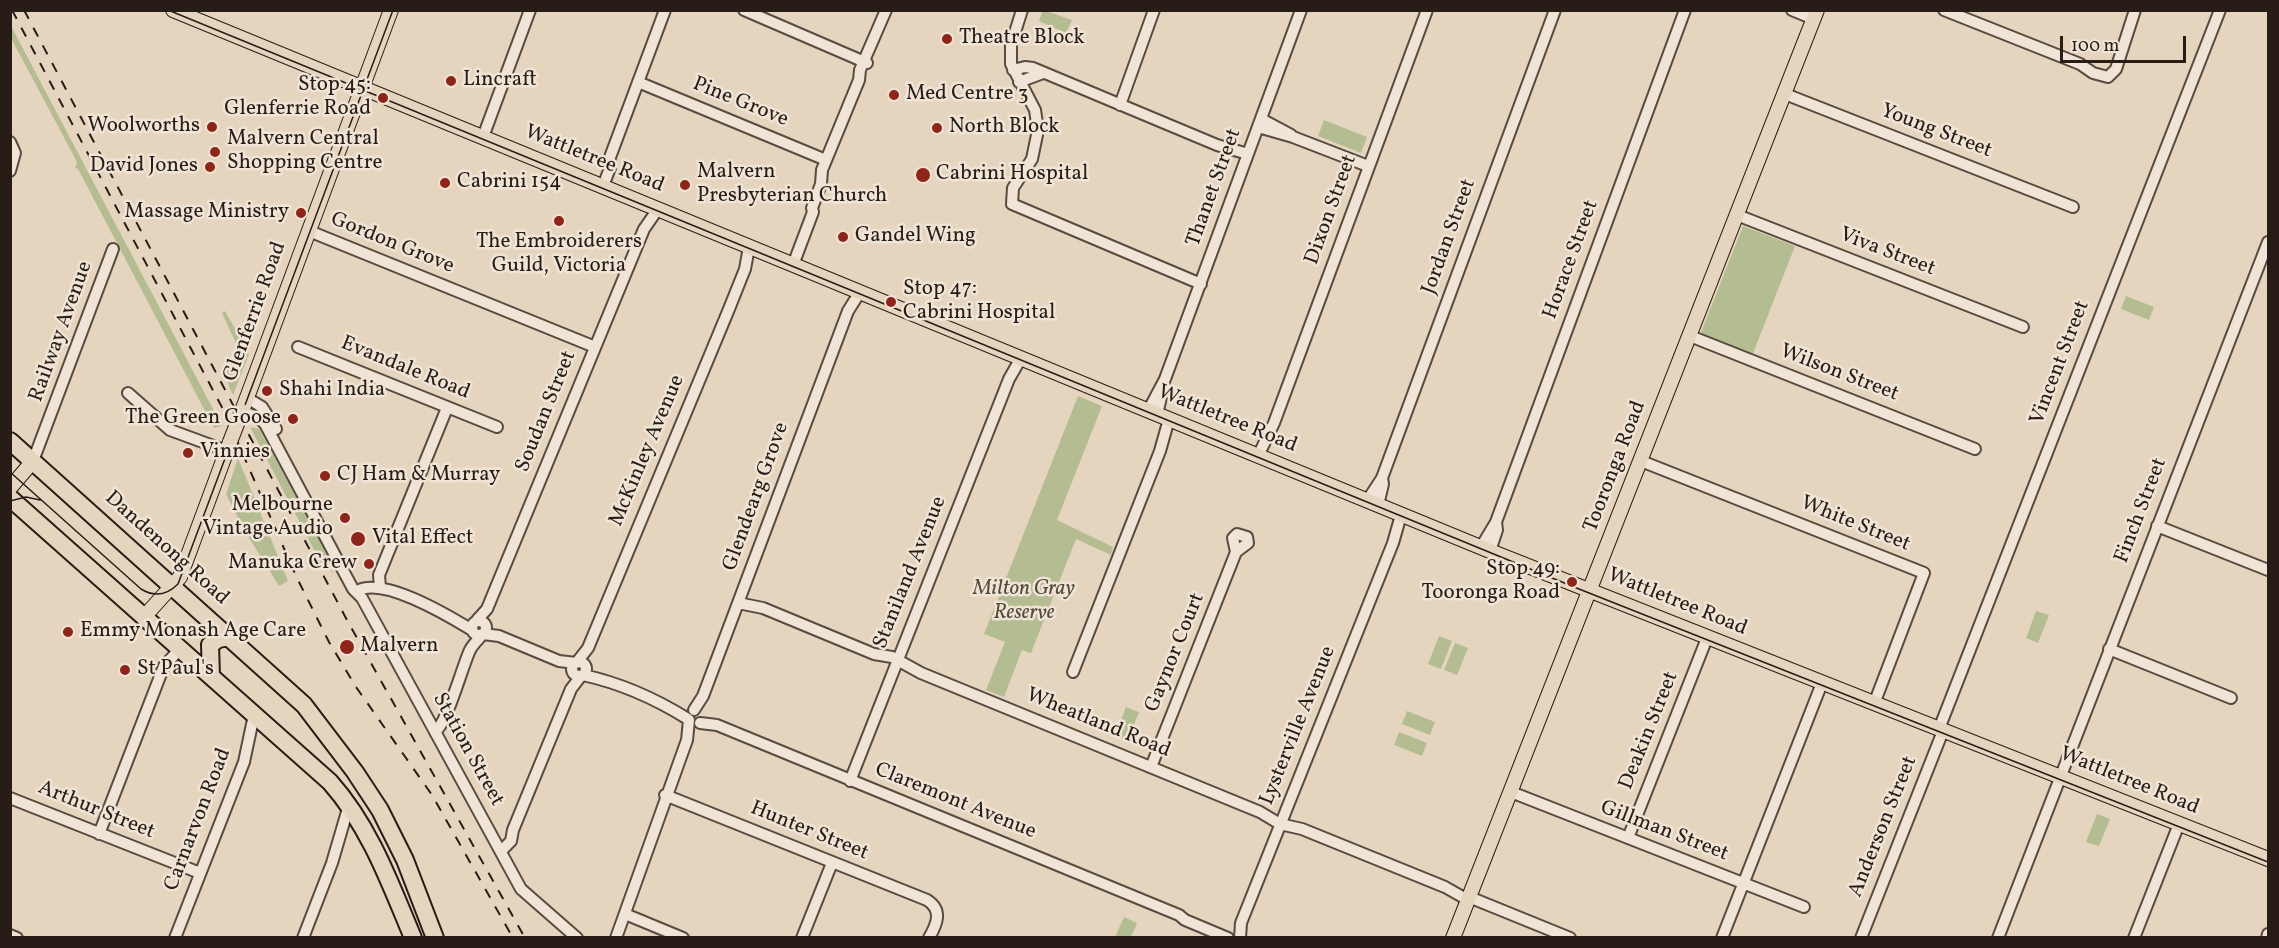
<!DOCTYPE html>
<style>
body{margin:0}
#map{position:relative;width:2279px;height:948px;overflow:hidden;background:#e6d5be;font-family:Vollkorn,serif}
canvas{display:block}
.frame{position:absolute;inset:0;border:12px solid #281d16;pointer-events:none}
.scale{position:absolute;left:2060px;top:36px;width:126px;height:27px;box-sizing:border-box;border:3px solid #281d16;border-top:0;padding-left:8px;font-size:18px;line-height:21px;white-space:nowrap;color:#281d16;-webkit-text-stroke:4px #efe4d5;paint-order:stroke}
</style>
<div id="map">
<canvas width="2279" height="948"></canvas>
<div class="frame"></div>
<div class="scale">100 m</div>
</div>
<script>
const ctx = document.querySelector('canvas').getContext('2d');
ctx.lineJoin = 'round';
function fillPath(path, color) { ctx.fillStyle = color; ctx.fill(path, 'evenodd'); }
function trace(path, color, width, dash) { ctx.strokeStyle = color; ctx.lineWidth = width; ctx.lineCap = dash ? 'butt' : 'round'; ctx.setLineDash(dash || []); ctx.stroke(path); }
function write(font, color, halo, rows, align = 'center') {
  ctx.font = font + ' Vollkorn,serif'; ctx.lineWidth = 5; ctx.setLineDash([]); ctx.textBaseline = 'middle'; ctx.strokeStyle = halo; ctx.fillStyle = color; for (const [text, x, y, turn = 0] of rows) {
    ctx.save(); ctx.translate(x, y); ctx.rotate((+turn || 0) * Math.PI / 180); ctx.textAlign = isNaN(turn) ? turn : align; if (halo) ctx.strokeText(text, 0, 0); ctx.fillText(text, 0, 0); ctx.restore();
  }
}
const green = new Path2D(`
 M1043,10L1072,20L1066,33L1039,21Z
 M10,24L222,426L214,428L78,169L75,168L77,162L11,38Z
 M1324,120L1367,137L1361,153L1318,136Z
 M1743,226L1795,246L1752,356L1700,335Z
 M2126,296L2154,307L2149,320L2121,309Z
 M225,311L249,354L233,395C225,379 223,367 238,354V348L222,313Z
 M1078,396L1102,406L1057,520L1113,547L1111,555L1076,539L1031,653L1022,650L1004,697L986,690L1005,642L984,634Z
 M250,427L259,429L328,556L333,575L326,561L321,563Z
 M238,458L288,581L279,586L244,530L226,494Z
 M2036,611L2049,615L2038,643L2026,638Z
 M1439,636L1452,641L1441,669L1428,664Z
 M1455,643L1468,648L1457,675L1444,670Z
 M1126,707L1139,712L1128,740L1115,735Z
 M1407,711L1435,722L1430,735L1402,724Z
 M1399,732L1427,743L1422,756L1394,745Z
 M2097,814L2110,819L2099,846L2086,842Z
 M1124,917L1137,923L1131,937H1115Z`);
const minor = new Path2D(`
 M744,10L867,63
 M1022,10L1011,45V64L1035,110L1038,130L1032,159L1013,188L1012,204L1201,284
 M1792,10L1814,19
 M1944,10L2080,64L2093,73L2108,77L2116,69L2135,10
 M1013,70L1025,67L1033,68L1217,145L1248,154
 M638,82L826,160
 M1019,82L1043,73
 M1785,94L2073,207
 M1120,105L1154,10
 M1261,119L1291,135
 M1258,127L1293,137L1368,166
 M483,137L530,10
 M10,142L15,153L10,171
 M603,186L610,168L609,160L665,10
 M1737,215L2023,327
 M309,231L595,347
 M793,265L813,212L812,208L821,184L822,170L859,80L860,70L886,10
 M1690,336L1975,449
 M298,347L497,427
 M128,393L170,430L227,451
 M247,398L262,407L276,429
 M242,411L259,418L265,424L353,589L362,598L521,889L577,938
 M1148,411L1165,379L1301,10
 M1157,414L1164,385
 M1258,456L1274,423L1427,10
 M33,461L113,249
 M1641,461L1924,573L1874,704
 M1367,501L1382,478L1555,10
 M1378,505L1383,484L1382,478
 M2157,526L2268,570
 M1481,547L1496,522L1685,10
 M1490,551L1497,530L1496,522
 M380,587L379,575L447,408
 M357,591C383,576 449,616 472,630
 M738,603L763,608L874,654L892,657L921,673L1260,812L1280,824L1302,829L1445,887L1468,900
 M477,620L487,609L644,229L658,209
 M472 628a7 7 0 1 1 14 0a7 7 0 1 1-14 0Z
 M483,634L499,636L559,661L576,663
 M2109,649L2231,698
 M572 669a7 7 0 1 1 14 0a7 7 0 1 1-14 0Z
 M577,662L588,648L729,309L745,269L749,247
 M1073,672L1160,451L1169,419
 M583,675C620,683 656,699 688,719
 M694,710L703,696L848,311L860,292
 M700,723L717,725L1179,915L1185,920L1228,938
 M1939,729L2220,10
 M435,732C447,724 462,667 470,650C473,644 478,640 482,635
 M1151,767L1236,552L1233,538L1237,534L1247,537L1248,543L1236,552
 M850,781L1009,379L1021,358
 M1511,792L1804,907
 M665,795L927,900C943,910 937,924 929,938
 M10,798L200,873
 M99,834L164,666L180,649
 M1628,838L1707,638
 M501,851L511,841L513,830L571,689L581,676
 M1469,897L1570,938
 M625,914L683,938
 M10,935L17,938
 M175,938L244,762L254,715
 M303,938L332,863L349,805
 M616,938L687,740L689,720
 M802,938L832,863
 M1240,938L1241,923L1393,543L1401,515
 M1722,938L1822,683
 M1861,938L1943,731
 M1998,938L2268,242
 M2134,938L2179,824
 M2267,938L2268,934`);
const major = new Path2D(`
 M173,10L1490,551L2268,859
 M242,411L391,10
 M10,488L33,461
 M144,617L180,577L230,442
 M1453,938L1817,10`);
const highway = new Path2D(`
 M10,441L304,705L355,772L380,810L405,860L435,938
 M10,498L330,782C370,827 390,883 413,938
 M211,676L210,645L218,639L230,637`);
const tram = new Path2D(`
 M168,10L1579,589L2268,862
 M10,472L141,589C154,597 167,595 178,584L393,10
 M10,501L26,497L40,500`);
const rail = new Path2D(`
 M12,10L225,413L296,576L329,642L356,687L432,795L513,938
 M24,10L348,622L525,938`);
const majorBridge = new Path2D(`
 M230,442L242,411`);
const markers = [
 [947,39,6,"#8f2418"],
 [451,81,6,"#8f2418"],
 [894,95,6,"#8f2418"],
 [383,98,6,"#8f2418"],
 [212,127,6,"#8f2418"],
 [937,128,6,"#8f2418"],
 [215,152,6,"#8f2418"],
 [210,167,6,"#8f2418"],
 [923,175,8,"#8f2418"],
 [445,183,6,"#8f2418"],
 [685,185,6,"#8f2418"],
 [301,213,6,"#8f2418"],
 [559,221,6,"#8f2418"],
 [843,237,6,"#8f2418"],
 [891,302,6,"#8f2418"],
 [267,391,6,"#8f2418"],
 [293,419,6,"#8f2418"],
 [188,453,6,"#8f2418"],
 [325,476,6,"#8f2418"],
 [345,518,6,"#8f2418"],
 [358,539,8,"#8f2418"],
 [369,564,6,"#8f2418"],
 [1572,582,6,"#8f2418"],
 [68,632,6,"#8f2418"],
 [347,647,8,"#8f2418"],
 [125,670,6,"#8f2418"]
];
const poiNames = [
 ["Theatre Block",959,39],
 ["Lincraft",463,81],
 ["Stop 45:",371,86,"right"],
 ["Glenferrie Road",371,110,"right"],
 ["Med Centre 3",906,95],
 ["Woolworths",200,127,"right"],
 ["North Block",949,128],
 ["Malvern Central",227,140],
 ["Shopping Centre",227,164],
 ["David Jones",198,167,"right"],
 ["Malvern",697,173],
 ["Presbyterian Church",697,197],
 ["Cabrini Hospital",936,175],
 ["Cabrini 154",457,183],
 ["Massage Ministry",289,213,"right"],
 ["Gandel Wing",855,237],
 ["The Embroiderers",559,243,"center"],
 ["Guild, Victoria",559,267,"center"],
 ["Stop 47:",903,290],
 ["Cabrini Hospital",903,314],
 ["Shahi India",279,391],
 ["The Green Goose",281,419,"right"],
 ["Vinnies",200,453],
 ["CJ Ham & Murray",337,476],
 ["Melbourne",333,506,"right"],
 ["Vintage Audio",333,530,"right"],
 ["Vital Effect",372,539],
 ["Manuka Crew",357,564,"right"],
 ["Stop 49:",1560,570,"right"],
 ["Tooronga Road",1560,594,"right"],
 ["Emmy Monash Age Care",80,632],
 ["Malvern",360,647],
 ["St Paul's",137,670]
];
const streetNames = [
 ["Pine Grove",740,103,22],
 ["Young Street",1936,132,21],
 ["Wattletree Road",594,160,22],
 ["Thanet Street",1215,188,-70],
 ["Dixon Street",1332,210,-70],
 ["Jordan Street",1450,237,-70],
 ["Gordon Grove",392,244,22],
 ["Viva Street",1887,253,21],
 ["Horace Street",1572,260,-70],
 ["Glenferrie Road",256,312,-70],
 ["Railway Avenue",62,332,-70],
 ["Vincent Street",2061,363,-69],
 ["Evandale Road",405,369,22],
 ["Wilson Street",1839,374,21],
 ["Soudan Street",547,412,-68],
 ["Wattletree Road",1227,420,22],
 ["McKinley Avenue",648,451,-67],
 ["Tooronga Road",1616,467,-69],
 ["Glendearg Grove",757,497,-70],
 ["Finch Street",2142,511,-69],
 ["White Street",1855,525,22],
 ["Dandenong Road",166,549,42],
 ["Staniland Avenue",911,573,-68],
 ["Wattletree Road",1677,603,22],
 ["Gaynor Court",1176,653,-68],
 ["Wheatland Road",1098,724,22],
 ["Lysterville Avenue",1299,726,-68],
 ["Deakin Street",1650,731,-68],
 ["Station Street",467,750,61],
 ["Wattletree Road",2129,782,22],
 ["Claremont Avenue",955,802,22],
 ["Arthur Street",96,811,22],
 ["Carnarvon Road",199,820,-69],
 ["Anderson Street",1884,827,-68],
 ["Hunter Street",809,832,22],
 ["Gillman Street",1664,832,21]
];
const parkNames = [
 ["Milton Gray",1024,590],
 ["Reserve",1024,614]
];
fillPath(green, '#b4bd92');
trace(minor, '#584b40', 14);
trace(major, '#281d16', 16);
trace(highway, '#281d16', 20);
trace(minor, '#efe4d5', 10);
trace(major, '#e6d5be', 14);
trace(highway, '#e6d5be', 16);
trace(tram, '#281d16', 1.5);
trace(rail, '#281d16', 2, [10, 10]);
trace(majorBridge, '#281d16', 16, []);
trace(majorBridge, '#e6d5be', 14);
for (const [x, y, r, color] of markers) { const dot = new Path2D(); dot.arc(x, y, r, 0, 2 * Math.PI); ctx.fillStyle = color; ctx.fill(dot); trace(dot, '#efe4d5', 2); }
write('21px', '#281d16', '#efe4d5', poiNames, 'left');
write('21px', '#281d16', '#efe4d5', streetNames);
write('italic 21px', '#524d3b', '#efe4d5', parkNames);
</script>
